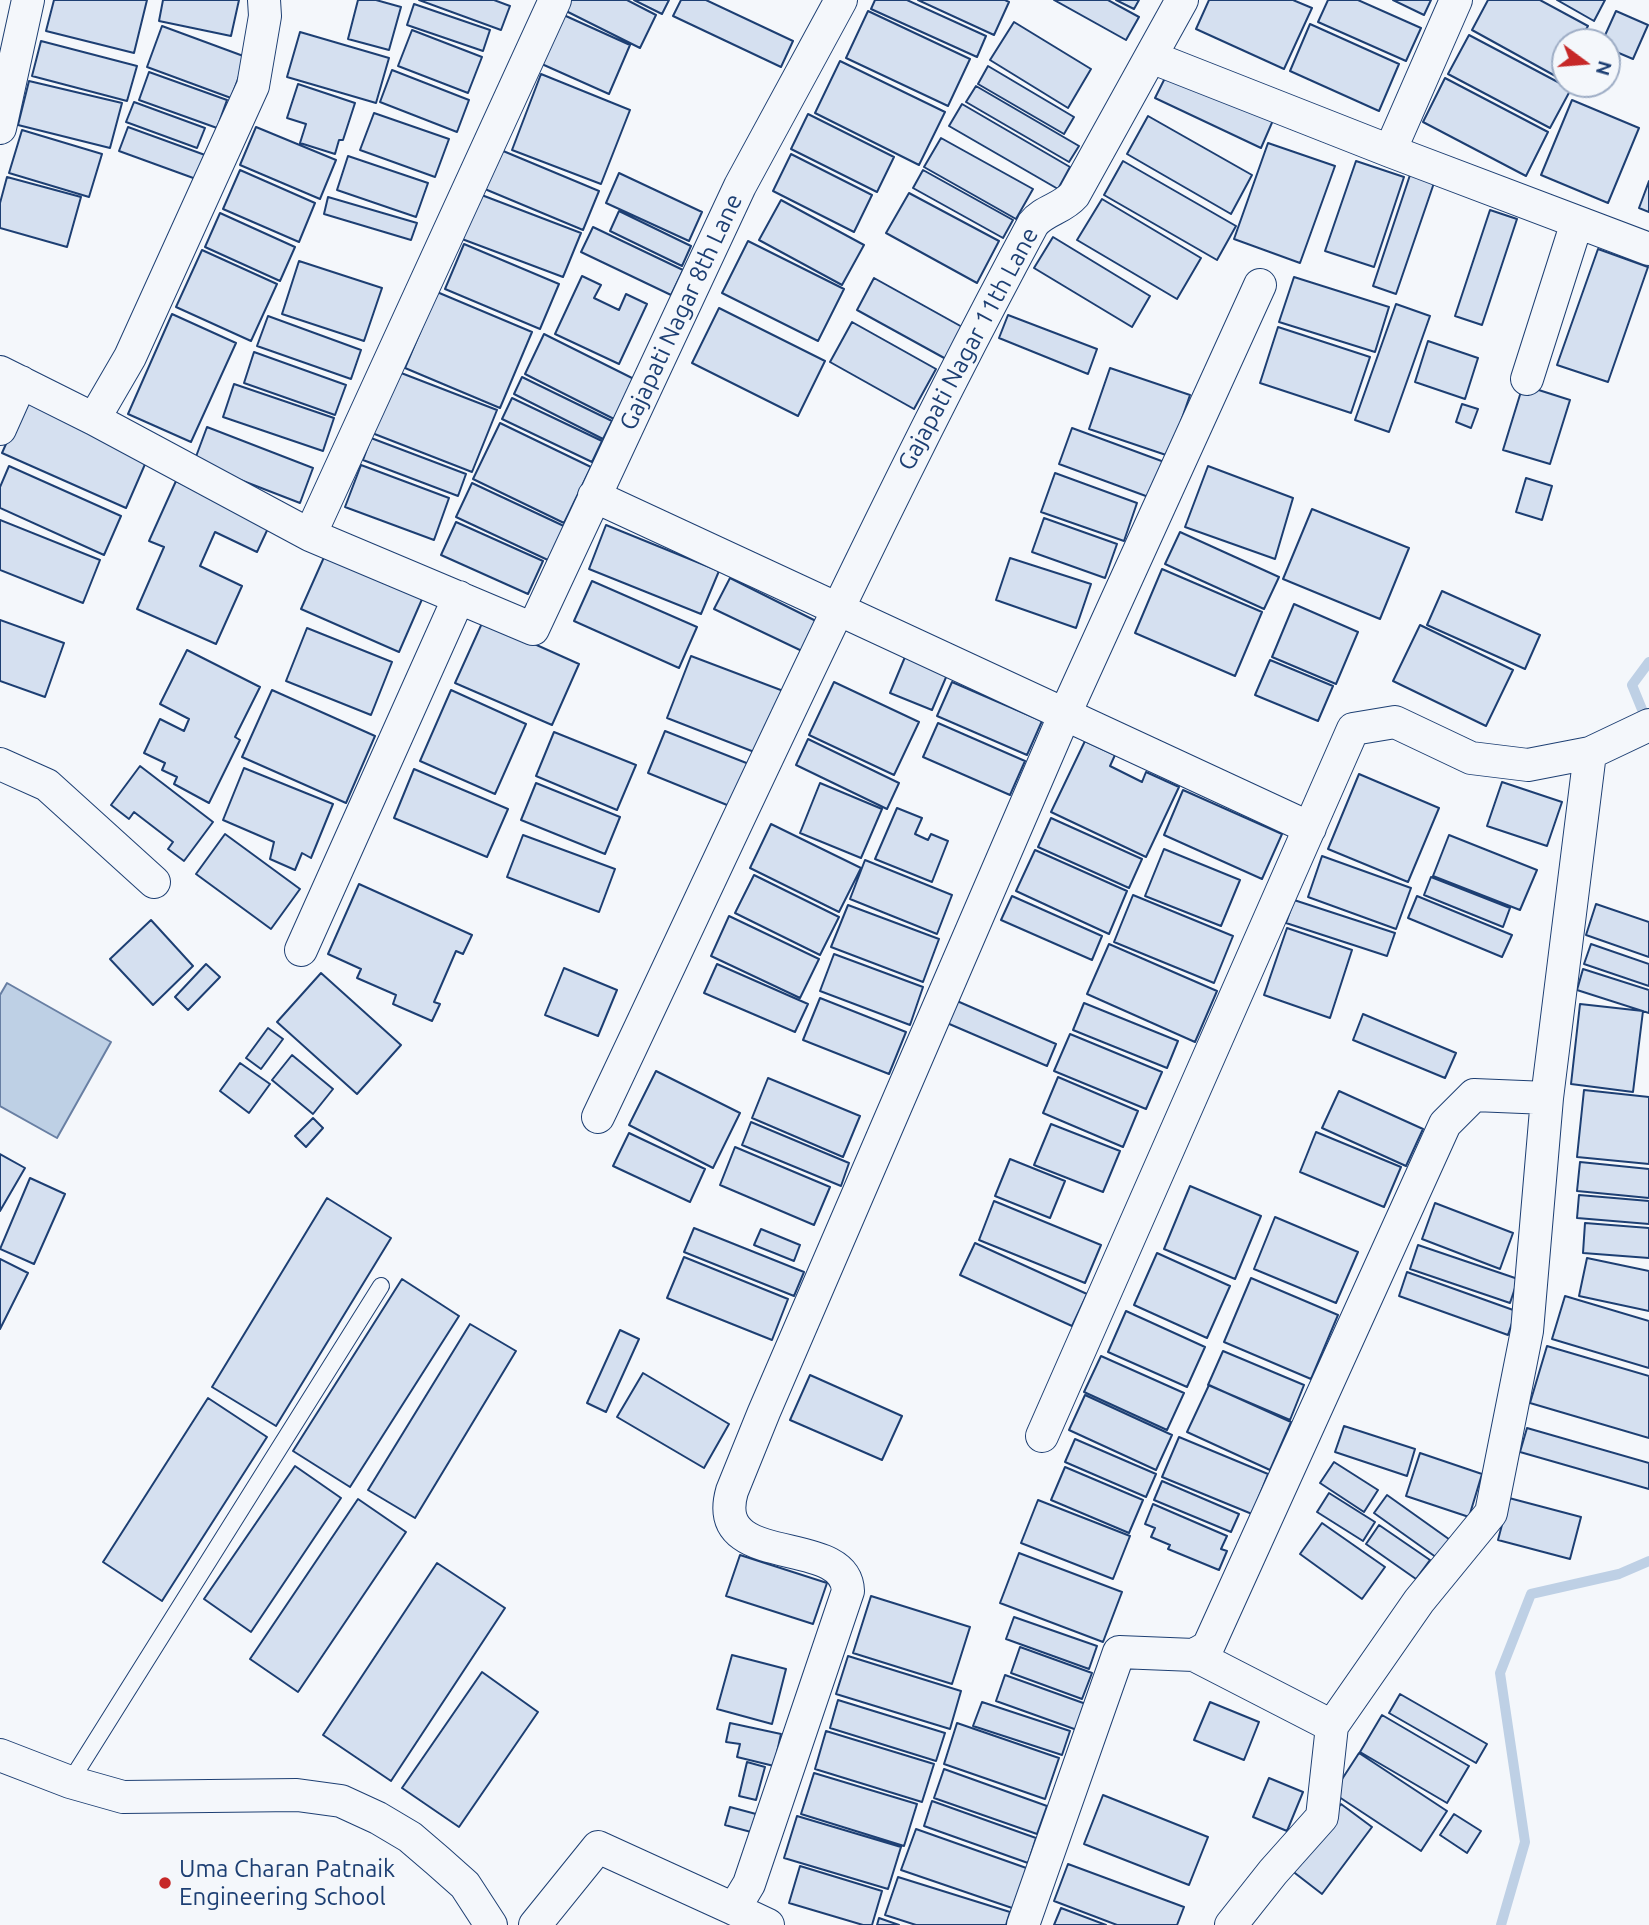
<!DOCTYPE html>
<style>
body{margin:0}
#map{position:relative;width:1649px;height:1925px;overflow:hidden;background:#f4f7fb;font-family:Ubuntu,sans-serif}
canvas{display:block}
.north{position:absolute;left:1551px;top:28px;width:70px;height:70px;box-sizing:border-box;background:#f4f7fb;border:2px solid #9eadc5;border-radius:50%;rotate:106deg;font-size:19px;font-weight:700;line-height:28px;text-align:center;color:#1d3f73}
.north::after{content:'';display:block;margin:auto;width:24px;height:32px;background:#c62828;clip-path:polygon(50% 0,100% 100%,50% 72%,0 100%)}
</style>
<div id="map">
<canvas width="1649" height="1925"></canvas>
<div class="north">N</div>
</div>
<script>
const ctx = document.querySelector('canvas').getContext('2d');
ctx.lineJoin = 'round';
function fillPath(path, color) { ctx.fillStyle = color; ctx.fill(path, 'evenodd'); }
function trace(path, color, width, dash) { ctx.strokeStyle = color; ctx.lineWidth = width; ctx.lineCap = dash ? 'butt' : 'round'; ctx.setLineDash(dash || []); ctx.stroke(path); }
function write(font, color, halo, rows, align = 'center') {
  ctx.font = font + ' Ubuntu,sans-serif'; ctx.lineWidth = 5; ctx.setLineDash([]); ctx.textBaseline = 'middle'; ctx.strokeStyle = halo; ctx.fillStyle = color; for (const [text, x, y, turn = 0] of rows) {
    ctx.save(); ctx.translate(x, y); ctx.rotate((+turn || 0) * Math.PI / 180); ctx.textAlign = isNaN(turn) ? turn : align; if (halo) ctx.strokeText(text, 0, 0); ctx.fillText(text, 0, 0); ctx.restore();
  }
}
const water = new Path2D(`
 M7,983L111,1042L57,1138L0,1106V995Z`);
const stream = new Path2D(`
 M1648,724L1632,685L1649,662
 M1501,1925L1525,1842L1500,1673L1531,1594L1619,1574L1649,1561`);
const building = new Path2D(`
 M54,0H147L134,53L46,31Z
 M163,0H239L231,36L159,21Z
 M358,0H376L401,7L389,50L348,39Z
 M419,0H494L510,6L501,30Z
 M559,0H627L656,15L640,48L556,6Z
 M634,0H669L662,14Z
 M681,0H706L793,41L781,67L673,16Z
 M875,0H907L986,36L977,57L871,9Z
 M918,0H1005L1009,2L994,35Z
 M1054,0H1108L1139,17L1126,40Z
 M1116,0H1139L1134,9Z
 M1209,0H1293L1312,8L1284,69L1196,29Z
 M1328,0H1358L1421,28L1406,61L1318,22Z
 M1393,0H1431L1424,15Z
 M1488,0H1540L1588,26L1579,42H1565V68L1559,78L1472,30Z
 M1557,0H1605L1594,21Z
 M414,4L490,30L483,51L407,25Z
 M868,11L970,59L948,106L846,58Z
 M1616,11L1648,25L1633,59L1607,48V42H1602Z
 M557,12L630,45L609,94L535,61Z
 M1014,22L1091,69L1068,108L990,60Z
 M1310,24L1399,64L1379,111L1290,71Z
 M162,26L246,57L231,98L147,67Z
 M412,30L482,57L468,93L398,66Z
 M300,32L389,58L376,103L287,77Z
 M1469,35L1571,89L1550,128L1448,74Z
 M41,41L137,66L127,101L32,76Z
 M840,61L945,112L919,165L815,113Z
 M988,66L1074,117L1064,134L978,84Z
 M392,70L469,100L457,132L380,102Z
 M1169,70L1274,118L1261,148L1155,98Z
 M149,72L227,100L217,128L139,100Z
 M541,74L630,110L601,184L512,150Z
 M1445,78L1548,132L1526,176L1423,122Z
 M29,81L122,103L110,148L18,125Z
 M298,84L355,103L343,140H339L335,154L300,143L306,124L287,118Z
 M976,86L1079,146L1069,162L966,102Z
 M1572,100L1639,128L1608,203L1541,175Z
 M134,102L205,128L197,148L126,122Z
 M962,104L1070,167L1058,189L949,126Z
 M374,113L449,139L435,177L360,150Z
 M808,114L894,157L877,192L791,149Z
 M1148,116L1252,175L1231,214L1127,154Z
 M128,127L205,155L196,179L119,151Z
 M256,127L336,160L320,199L240,165Z
 M22,130L102,154L89,197L9,173Z
 M941,138L1033,189L1016,219L924,167Z
 M1268,143L1335,166L1300,263L1234,239Z
 M496,148L599,191L583,230L480,187Z
 M791,154L872,195L854,232L773,191Z
 M348,156L428,183L416,217L337,190Z
 M1123,161L1236,226L1217,260L1104,195Z
 M1356,161L1404,177L1374,267L1325,251Z
 M240,170L315,203L299,242L223,209Z
 M923,170L1013,220L1003,238L913,188Z
 M1411,172L1435,180L1396,294L1373,286Z
 M619,173L702,212L689,241L606,203Z
 M7,177L81,197L67,247L0,228V203Z
 M1649,181V212L1639,208Z
 M909,193L999,241L977,283L886,233Z
 M479,194L581,233L563,277L462,239Z
 M328,197L417,223L411,240L324,214Z
 M1102,199L1201,258L1177,299L1077,240Z
 M781,200L864,245L842,285L759,240Z
 M1490,210L1517,219L1482,325L1455,316Z
 M619,211L691,246L682,266L610,231Z
 M220,213L295,247L280,281L205,247Z
 M593,227L683,270L671,295L581,252Z
 M1053,237L1150,296L1132,327L1034,268Z
 M748,241L844,289L818,341L722,293Z
 M464,244L559,284L540,329L445,289Z
 M1598,249L1648,267L1608,382L1557,365Z
 M202,250L277,284L251,341L176,307Z
 M299,261L382,288L364,341L282,314Z
 M582,276L601,285L594,298L619,310L626,294L647,304L619,364L555,334Z
 M1294,277L1389,307L1375,352L1279,322Z
 M874,278L964,328L946,359L857,310Z
 M437,292L532,332L500,408L405,368Z
 M1396,304L1430,316L1389,432L1355,420Z
 M719,308L825,361L798,416L692,363Z
 M172,314L236,343L191,442L128,414Z
 M1008,315L1097,349L1088,374L999,338Z
 M268,316L361,350L351,379L257,346Z
 M852,322L936,369L914,409L830,362Z
 M1278,327L1370,357L1351,413L1260,383Z
 M544,334L634,379L614,419L525,374Z
 M1428,341L1478,358L1465,399L1415,382Z
 M254,352L346,385L335,415L244,383Z
 M1110,368L1190,395L1169,456L1089,429Z
 M396,371L497,410L472,472L372,433Z
 M522,377L612,421L603,439L514,394Z
 M234,384L334,418L323,451L223,417Z
 M1523,385L1570,400L1550,464L1503,450Z
 M512,398L602,441L592,462L502,419Z
 M25,401L149,455L126,508L2,453Z
 M1462,404L1478,409L1471,428L1456,422Z
 M500,423L591,467L564,523L473,479Z
 M207,427L313,468L300,503L194,462Z
 M1072,428L1167,463L1154,499L1059,464Z
 M371,438L466,474L458,496L363,460Z
 M361,465L449,498L434,540L345,507Z
 M9,466L121,516L104,555L0,508V487Z
 M1208,466L1293,498L1275,559L1185,527Z
 M1055,473L1137,503L1124,541L1041,512Z
 M1526,478L1552,486L1542,520L1516,512Z
 M176,481L270,524L257,552L215,532L200,566L242,586L216,644L137,609L164,547L149,541Z
 M472,483L566,527L550,561L456,517Z
 M1312,509L1409,548L1380,619L1283,579Z
 M1044,518L1117,544L1105,578L1032,552Z
 M0,520L100,560L83,603L0,570Z
 M456,522L543,561L528,594L441,555Z
 M606,525L719,571L701,614L589,569Z
 M1180,532L1279,577L1264,609L1165,564Z
 M325,555L423,597L399,652L301,609Z
 M1010,558L1091,584L1076,628L996,600Z
 M1162,569L1262,612L1235,676L1135,633Z
 M730,578L816,621L802,651L714,609Z
 M592,581L697,627L679,668L574,621Z
 M1442,591L1540,635L1525,669L1427,625Z
 M1294,604L1358,632L1336,684L1272,657Z
 M0,620L64,643L45,697L0,681Z
 M483,621L579,664L552,725L455,683Z
 M1420,625L1513,670L1486,726L1393,681Z
 M307,628L392,662L371,715L286,681Z
 M187,650L260,687L235,737L240,740L209,803L174,784L177,777L162,770L165,763L144,753L160,719L184,731L189,719L160,704Z
 M691,656L786,692L762,755L667,718Z
 M905,657L947,675L932,710L890,693Z
 M1270,660L1333,686L1318,721L1255,695Z
 M834,682L919,722L894,775L809,735Z
 M952,682L1042,721L1027,755L937,716Z
 M272,690L375,736L346,803L242,757Z
 M451,690L526,724L495,794L420,761Z
 M938,723L1025,761L1010,795L923,757Z
 M665,731L749,764L732,807L648,773Z
 M554,732L636,765L617,810L536,776Z
 M808,739L899,783L887,809L796,765Z
 M1085,741L1115,755L1110,766L1142,782L1146,772L1179,787L1146,857L1051,812Z
 M140,766L213,822L184,861L168,849L173,842L134,812L129,819L111,805Z
 M244,768L333,804L311,858L302,853L295,870L270,859L274,842L223,820Z
 M414,769L508,809L487,857L394,818Z
 M1359,774L1439,808L1408,882L1328,849Z
 M1502,782L1562,802L1547,846L1487,826Z
 M536,783L620,817L605,854L521,820Z
 M820,783L882,809L861,858L800,833Z
 M1183,790L1282,834L1262,879L1164,835Z
 M897,808L922,818L915,834L928,840L931,834L948,841L932,882L875,859Z
 M1051,818L1142,859L1129,888L1038,847Z
 M771,824L861,868L839,912L750,868Z
 M225,834L300,889L271,929L196,874Z
 M523,835L615,869L599,912L507,877Z
 M1449,835L1537,870L1520,910L1433,876Z
 M1164,849L1240,880L1221,926L1145,896Z
 M1035,850L1127,891L1109,934L1016,891Z
 M1322,856L1411,888L1396,929L1308,897Z
 M865,860L952,895L937,934L850,899Z
 M754,875L839,917L820,955L735,913Z
 M1431,877L1510,908L1503,927L1424,895Z
 M359,884L472,935L463,954L456,951L434,1002L440,1004L432,1021L393,1004L396,995L357,978L361,969L328,954Z
 M1133,895L1233,936L1214,983L1114,942Z
 M1012,896L1102,936L1092,960L1001,920Z
 M1417,896L1512,935L1502,957L1408,918Z
 M1294,900L1395,933L1387,956L1286,923Z
 M1596,904L1649,922V957L1586,935Z
 M848,905L939,939L923,982L831,947Z
 M729,916L819,959L800,998L711,956Z
 M151,920L193,966L153,1005L110,959Z
 M1287,928L1352,950L1330,1018L1264,995Z
 M1109,944L1217,991L1195,1042L1087,994Z
 M1591,944L1649,964V986L1584,964Z
 M834,954L923,987L910,1025L820,991Z
 M206,964L220,977L188,1010L175,997Z
 M717,964L808,1004L795,1032L704,993Z
 M564,968L617,990L598,1036L545,1015Z
 M1583,969L1649,990V1013L1577,990Z
 M321,973L401,1045L357,1094L277,1022Z
 M820,998L906,1032L889,1074L803,1040Z
 M957,1001L1056,1044L1047,1066L947,1023Z
 M1084,1003L1178,1041L1167,1068L1073,1030Z
 M1580,1004L1643,1011L1633,1092L1571,1084Z
 M1363,1014L1456,1053L1445,1078L1353,1040Z
 M268,1028L283,1039L261,1069L246,1058Z
 M1070,1034L1162,1072L1146,1109L1054,1071Z
 M292,1055L333,1089L313,1114L272,1080Z
 M240,1063L270,1084L249,1113L220,1091Z
 M656,1071L740,1113L713,1168L629,1125Z
 M1058,1077L1138,1111L1123,1147L1043,1113Z
 M768,1078L860,1116L843,1157L752,1118Z
 M1584,1090L1649,1097V1164L1577,1157Z
 M1339,1091L1423,1129L1406,1166L1322,1128Z
 M313,1118L323,1128L306,1147L295,1136Z
 M751,1122L849,1163L841,1186L742,1145Z
 M1051,1124L1120,1151L1103,1192L1034,1165Z
 M1316,1132L1401,1167L1384,1207L1300,1172Z
 M629,1133L705,1169L690,1202L613,1166Z
 M735,1147L830,1187L814,1225L720,1185Z
 M0,1154L25,1168L0,1211Z
 M1010,1159L1065,1181L1050,1218L995,1196Z
 M1580,1162L1649,1169V1198L1577,1191Z
 M30,1178L65,1194L34,1264L0,1249Z
 M1190,1186L1261,1216L1235,1279L1164,1249Z
 M1579,1195L1649,1201V1224L1577,1218Z
 M327,1198L391,1238L276,1426L212,1387Z
 M994,1201L1101,1245L1085,1283L979,1240Z
 M1435,1203L1513,1233L1500,1269L1422,1239Z
 M1275,1217L1358,1252L1336,1303L1254,1269Z
 M1585,1223L1649,1228V1258L1583,1253Z
 M694,1228L804,1272L794,1296L684,1252Z
 M761,1229L800,1245L794,1261L754,1245Z
 M975,1243L1087,1294L1072,1326L960,1275Z
 M1418,1245L1518,1279L1510,1303L1410,1269Z
 M1157,1253L1230,1286L1207,1338L1134,1305Z
 M684,1257L788,1299L772,1340L667,1298Z
 M1587,1258L1649,1271V1311L1579,1296Z
 M0,1259L28,1273L0,1329Z
 M1407,1272L1516,1311L1508,1335L1399,1296Z
 M1251,1278L1338,1315L1311,1379L1224,1342Z
 M402,1279L459,1316L350,1487L293,1451Z
 M1565,1296L1649,1321V1368L1552,1339Z
 M1126,1311L1205,1347L1187,1387L1108,1352Z
 M470,1324L516,1351L415,1518L368,1490Z
 M620,1330L639,1339L606,1412L587,1403Z
 M1547,1346L1649,1376V1438L1530,1403Z
 M1223,1351L1304,1385L1290,1420L1208,1385Z
 M1101,1356L1184,1393L1167,1430L1084,1392Z
 M643,1373L729,1424L704,1468L617,1417Z
 M810,1375L902,1416L882,1460L790,1420Z
 M1209,1385L1291,1422L1270,1470L1187,1432Z
 M1085,1395L1172,1435L1156,1470L1069,1430Z
 M208,1398L267,1437L162,1601L103,1562Z
 M1344,1426L1415,1449L1407,1476L1335,1452Z
 M1527,1428L1649,1463V1489L1520,1452Z
 M1179,1437L1268,1474L1252,1514L1162,1477Z
 M1075,1439L1156,1474L1146,1497L1065,1462Z
 M1420,1453L1482,1474L1469,1517L1406,1496Z
 M1334,1462L1378,1490L1364,1512L1320,1483Z
 M295,1466L341,1498L251,1632L204,1599Z
 M1065,1467L1143,1500L1129,1533L1051,1500Z
 M1162,1481L1239,1514L1231,1532L1154,1500Z
 M1329,1493L1375,1522L1363,1541L1317,1512Z
 M1387,1495L1453,1542L1440,1560L1374,1513Z
 M1509,1498L1581,1517L1570,1559L1498,1540Z
 M358,1499L406,1532L298,1692L250,1659Z
 M1038,1500L1130,1536L1113,1579L1021,1543Z
 M1153,1504L1227,1536L1221,1549L1227,1551L1219,1570L1168,1549L1170,1545L1151,1537L1155,1528L1145,1524Z
 M1322,1523L1385,1567L1362,1599L1300,1554Z
 M1379,1525L1430,1560L1416,1579L1366,1544Z
 M1019,1553L1122,1592L1103,1642L1000,1603Z
 M740,1555L827,1583L813,1624L726,1596Z
 M437,1563L505,1608L391,1781L323,1735Z
 M871,1596L970,1627L952,1684L853,1653Z
 M1014,1617L1097,1646L1089,1669L1006,1639Z
 M1020,1647L1092,1673L1082,1699L1011,1673Z
 M732,1655L786,1669L772,1724L717,1709Z
 M848,1656L961,1691L950,1729L836,1694Z
 M482,1672L538,1712L459,1827L402,1788Z
 M1005,1675L1086,1704L1077,1730L996,1701Z
 M1400,1694L1487,1744L1476,1763L1389,1713Z
 M838,1700L945,1733L936,1761L830,1728Z
 M982,1702L1070,1731L1062,1755L973,1726Z
 M1210,1702L1259,1722L1244,1760L1194,1740Z
 M1382,1715L1469,1766L1447,1803L1360,1752Z
 M730,1723L781,1734L774,1766L737,1757L740,1744L726,1742Z
 M957,1723L1059,1758L1045,1799L944,1764Z
 M826,1731L934,1764L922,1802L815,1769Z
 M1359,1753L1447,1811L1421,1851L1333,1793Z
 M747,1762L765,1767L756,1800L739,1796Z
 M944,1769L1047,1806L1037,1834L934,1798Z
 M814,1773L917,1804L904,1846L801,1814Z
 M1269,1778L1303,1792L1287,1831L1253,1817Z
 M1103,1795L1208,1837L1189,1885L1084,1844Z
 M932,1801L1036,1838L1028,1863L924,1826Z
 M1341,1804L1372,1827L1322,1894L1291,1870Z
 M730,1807L756,1814L751,1832L725,1825Z
 M1454,1814L1481,1831L1467,1853L1440,1835Z
 M797,1816L901,1847L888,1889L784,1858Z
 M916,1829L1032,1870L1018,1910L901,1870Z
 M1068,1864L1184,1907L1177,1925H1117L1054,1901Z
 M800,1866L882,1891L872,1925H863L789,1903Z
 M898,1877L1010,1912L1006,1925H916L885,1915Z
 M1061,1908L1106,1925H1054Z
 M879,1918L899,1925H877Z`);
const service = new Path2D(`
 M70,1782L381,1286`);
const minor = new Path2D(`
 M1151,57L1390,151L1649,249
 M0,128L28,0
 M1390,151L1456,0
 M0,372L94,419L310,535L533,629L740,186L841,0
 M1527,379L1577,222
 M94,419L130,357L253,86L265,16L264,0
 M0,429L21,382
 M594,496L1310,828
 M310,535L555,0
 M0,764L47,785L154,882
 M301,950L459,597
 M598,1117C740,818 876,516 1033,224C1044,210 1062,209 1074,195L1182,0
 M1042,1436L1353,729L1395,722L1471,758L1528,765L1590,753L1649,725
 M1194,1655L1332,1726
 M0,1755L70,1782L123,1797L297,1795L341,1801L378,1818L410,1837L438,1861L465,1885L491,1925
 M734,1909L768,1925
 M535,1925L598,1847L734,1909L749,1884L848,1591C846,1532 709,1572 732,1491L764,1412L1064,716L1260,285
 M1023,1925L1119,1652L1194,1655L1208,1647L1445,1124L1474,1095L1547,1098
 M1231,1925L1273,1872L1322,1817L1332,1726L1419,1601L1491,1513L1527,1331L1547,1098L1590,753`);
const markers = [
 [165,1883,7,"#c62828"]
];
const streetNames = [
 ["Gajapati Nagar 8th Lane",681,312,-65],
 ["Gajapati Nagar 11th Lane",968,349,-62]
];
const poiNames = [
 ["Uma Charan Patnaik",179,1869],
 ["Engineering School",179,1897]
];
fillPath(water, '#bed0e5');
trace(water, '#687fa3', 2);
trace(stream, '#bed0e5', 10);
fillPath(building, '#d5e0f0');
trace(building, '#1d3f73', 2);
trace(service, '#1d3f73', 18);
trace(minor, '#1d3f73', 34);
trace(service, '#f4f7fb', 16);
trace(minor, '#f4f7fb', 32);
for (const [x, y, r, color] of markers) { const dot = new Path2D(); dot.arc(x, y, r, 0, 2 * Math.PI); ctx.fillStyle = color; ctx.fill(dot); trace(dot, '#f4f7fb', 2.5); }
write('24px', '#1d3f73', '#f4f7fb', streetNames);
write('24px', '#1d3f73', '#f4f7fb', poiNames, 'left');
</script>
